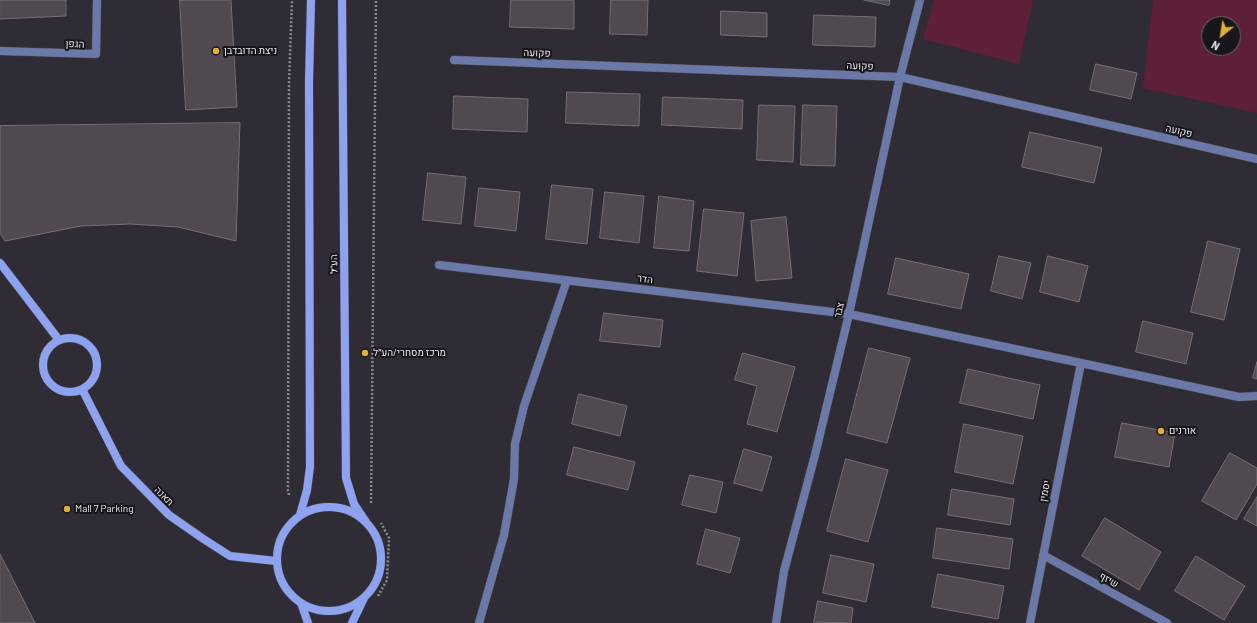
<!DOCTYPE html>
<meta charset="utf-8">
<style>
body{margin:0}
#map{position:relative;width:1257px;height:623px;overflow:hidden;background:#2f2c35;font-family:Barlow,sans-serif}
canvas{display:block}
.north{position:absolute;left:1201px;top:16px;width:40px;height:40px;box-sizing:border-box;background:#17161a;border:1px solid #6a696e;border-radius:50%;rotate:210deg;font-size:11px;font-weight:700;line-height:16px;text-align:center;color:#e7e5eb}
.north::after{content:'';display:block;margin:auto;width:14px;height:18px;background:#e3ae35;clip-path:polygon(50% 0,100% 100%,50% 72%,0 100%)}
</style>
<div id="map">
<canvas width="1257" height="623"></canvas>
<div class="north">N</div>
</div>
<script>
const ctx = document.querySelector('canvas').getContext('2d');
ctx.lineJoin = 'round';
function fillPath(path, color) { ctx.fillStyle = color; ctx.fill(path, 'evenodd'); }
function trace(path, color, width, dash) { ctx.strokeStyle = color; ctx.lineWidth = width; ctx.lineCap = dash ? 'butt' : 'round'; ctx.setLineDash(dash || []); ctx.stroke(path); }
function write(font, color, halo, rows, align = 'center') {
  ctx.font = font + ' Barlow,Heebo,sans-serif'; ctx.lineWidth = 4; ctx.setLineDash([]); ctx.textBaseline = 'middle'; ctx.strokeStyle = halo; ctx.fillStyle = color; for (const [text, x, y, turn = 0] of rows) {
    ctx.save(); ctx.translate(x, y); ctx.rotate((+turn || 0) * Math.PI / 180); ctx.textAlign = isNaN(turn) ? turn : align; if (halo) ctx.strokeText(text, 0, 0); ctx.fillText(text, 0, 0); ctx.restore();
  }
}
const green = new Path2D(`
 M934,0H1033L1019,64L923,39Z
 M1153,0H1257V113L1143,88ZM1209,24H1233V48H1209Z`);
const building = new Path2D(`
 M0,0H66V16L0,19Z
 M180,0H231L237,107L186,110Z
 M511,0H574V29L510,27Z
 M611,0H648L647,35L610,34Z
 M864,0H890L889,5Z
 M721,11L767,13V37L721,35Z
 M814,15L876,17L875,47L813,45Z
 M1096,64L1137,73L1131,99L1090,90Z
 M567,92L640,94L639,126L566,123Z
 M454,96L528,99L527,132L453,129Z
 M663,97L743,100L742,129L662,125Z
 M759,105L795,106L793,162L757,160Z
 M803,105L837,106L835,166L801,165Z
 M240,123L236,241L178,227L130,224L81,226L5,241L0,233V126Z
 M1030,132L1102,148L1094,183L1022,167Z
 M428,173L466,177L461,224L423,220Z
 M552,185L593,189L587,244L546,239Z
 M479,188L520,192L516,231L475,226Z
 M605,192L644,196L639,243L600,238Z
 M659,196L694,201L689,251L654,248Z
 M704,209L744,213L737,276L697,271Z
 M786,217L792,278L756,281L751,221Z
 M1208,241L1240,249L1224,320L1191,312Z
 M999,256L1031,263L1022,299L991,291Z
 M1048,256L1088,266L1079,302L1040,292Z
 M896,258L969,274L961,309L888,294Z
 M604,313L663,320L660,347L600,341Z
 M1143,321L1193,333L1186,364L1136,352Z
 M869,348L910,358L887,443L847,433Z
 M743,353L795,367L777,432L747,424L757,386L735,380Z
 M1257,362V379L1253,378Z
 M968,369L1040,385L1033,419L960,403Z
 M579,394L627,406L620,436L572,424Z
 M1122,423L1175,433L1169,467L1115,457Z
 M964,424L1023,436L1013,484L955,472Z
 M574,447L635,462L628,490L567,475Z
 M744,449L772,457L762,491L734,483Z
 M1230,453L1257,468V484L1236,520L1202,501Z
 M846,459L888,470L868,542L827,531Z
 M690,475L723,482L716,513L682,505Z
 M952,489L1014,499L1010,525L948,515Z
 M1257,497V526L1244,519Z
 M1105,518L1161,552L1139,590L1082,556Z
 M937,528L1013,539L1009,569L933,558Z
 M706,529L740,538L730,573L697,564Z
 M0,554L35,623H0Z
 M831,555L874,564L866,602L823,593Z
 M1196,556L1245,586L1224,620L1175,591Z
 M938,574L1004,586L998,619L932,607Z
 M818,601L853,608L851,623L814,622Z`);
const path = new Path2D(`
 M289,495L288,491L289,84L292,0
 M371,503L376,0
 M378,596L387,580L389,538L381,523`);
const street = new Path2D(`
 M0,51L96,54L97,0
 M454,60L900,77L1257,159
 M439,265L849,314L1081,363L1030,623
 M1081,363L1239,397L1257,396
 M1043,555L1167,623
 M479,623L504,535L514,479L515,444L524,406L567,280
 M776,623L784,571L815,455L849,314L900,77L920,0`);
const secondary = new Path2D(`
 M342,0L346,478L354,504L366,522
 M0,263L59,340
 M43 365a27 27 0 1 1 54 0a27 27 0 1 1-54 0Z
 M82,389L121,466L169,515L202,538L230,556L276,561
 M277 559a52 52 0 1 1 104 0a52 52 0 1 1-104 0Z
 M300,515L307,490L310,467L309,83L311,0
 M301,603L308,623
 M352,623L364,598`);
const markers = [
 [216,51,4,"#e3ae35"],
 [365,353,4,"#e3ae35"],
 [1161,431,4,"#e3ae35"],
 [67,509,4,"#e3ae35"]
];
const streetNames = [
 ["הגפן",75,44,2],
 ["פקועה",537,53,2],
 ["פקועה",860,66,2],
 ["פקועה",1179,131,13],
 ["הע\"ל",334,264,-91],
 ["הדר",645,279,7],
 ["צבר",839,310,-77],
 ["יסמין",1045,491,-79],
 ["תאנה",164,496,45],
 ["שיזף",1109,580,29]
];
const poiNames = [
 ["ניצת הדובדבן",224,51],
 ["מרכז מסחרי/הע״ל",373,353],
 ["אורנים",1169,431],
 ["Mall 7 Parking",75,509]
];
fillPath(green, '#5e1f39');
fillPath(building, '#514950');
trace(building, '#776e76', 1);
trace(street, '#4c4a52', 9);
trace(secondary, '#4c4a52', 9);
trace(path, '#8b8990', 2.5, [2, 2]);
trace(street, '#6b79a9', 8);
trace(secondary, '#8da3ef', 8);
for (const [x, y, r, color] of markers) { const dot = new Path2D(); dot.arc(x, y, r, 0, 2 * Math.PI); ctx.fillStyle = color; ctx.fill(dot); trace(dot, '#17161a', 1.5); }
write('10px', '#e7e5eb', '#17161a', streetNames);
write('10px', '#e7e5eb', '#17161a', poiNames, 'left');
</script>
